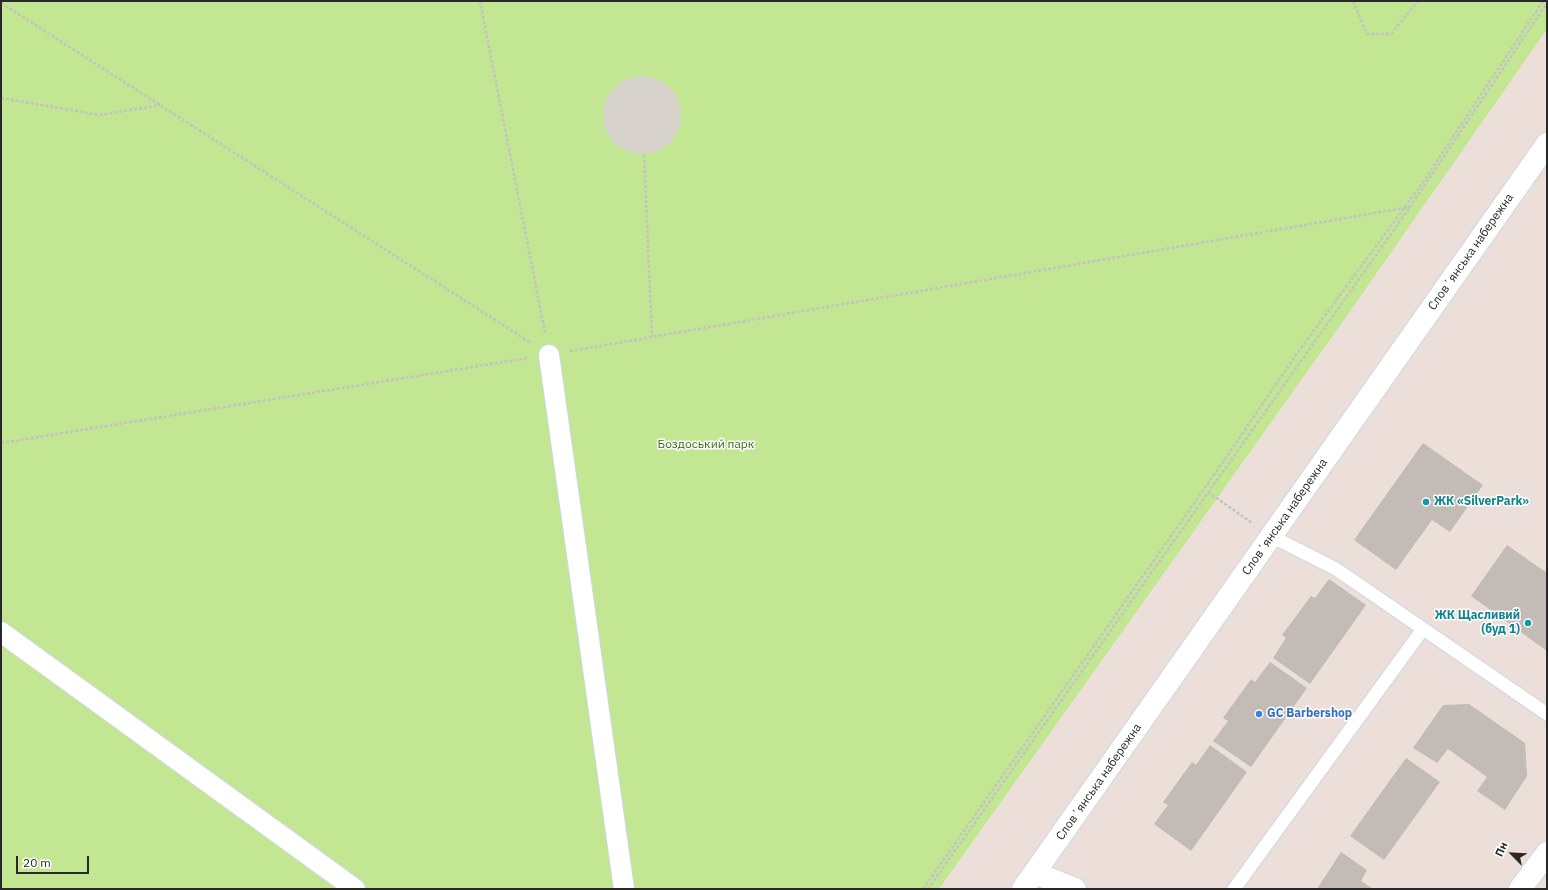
<!DOCTYPE html>
<meta charset="utf-8">
<style>
body{margin:0}
#map{position:relative;width:1548px;height:890px;overflow:hidden;background:#ecdfd9;font-family:"IBM Plex Sans",sans-serif}
canvas{display:block}
.frame{position:absolute;inset:0;border:2px solid #282828;pointer-events:none}
.north{position:absolute;left:1492px;top:834px;width:40px;height:40px;-webkit-text-stroke:3px #fff;paint-order:stroke;rotate:294deg;font-size:11px;font-weight:700;line-height:16px;text-align:center;color:#282828}
.north::after{content:'';display:block;margin:auto;width:14px;height:18px;background:#282828;clip-path:polygon(50% 0,100% 100%,50% 72%,0 100%)}
.scale{position:absolute;left:16px;top:856px;width:73px;height:18px;box-sizing:border-box;border:2px solid #282828;border-top:0;padding-left:5px;font-size:12px;line-height:14px;white-space:nowrap;color:#282828;-webkit-text-stroke:3px #fff;paint-order:stroke}
</style>
<div id="map">
<canvas width="1548" height="890"></canvas>
<div class="frame"></div>
<div class="north">Пн</div>
<div class="scale">20 m</div>
</div>
<script>
const ctx = document.querySelector('canvas').getContext('2d');
ctx.lineJoin = 'round';
function fillPath(path, color) { ctx.fillStyle = color; ctx.fill(path, 'evenodd'); }
function trace(path, color, width, dash) { ctx.strokeStyle = color; ctx.lineWidth = width; ctx.lineCap = dash ? 'butt' : 'round'; ctx.setLineDash(dash || []); ctx.stroke(path); }
function write(font, color, halo, rows, align = 'center') {
  ctx.font = font + ' "IBM Plex Sans",sans-serif'; ctx.lineWidth = 3; ctx.setLineDash([]); ctx.textBaseline = 'middle'; ctx.strokeStyle = halo; ctx.fillStyle = color; for (const [text, x, y, turn = 0] of rows) {
    ctx.save(); ctx.translate(x, y); ctx.rotate((+turn || 0) * Math.PI / 180); ctx.textAlign = isNaN(turn) ? turn : align; if (halo) ctx.strokeText(text, 0, 0); ctx.fillText(text, 0, 0); ctx.restore();
  }
}
const green = new Path2D(`
 M1,1H1547V29L1339,327L939,889H1Z`);
const plaza = new Path2D(`
 M603 115a39 39 0 1 1 78 0a39 39 0 1 1-78 0Z`);
const building = new Path2D(`
 M1423,443L1483,485L1450,532L1432,520L1396,570L1354,540Z
 M1507,545L1547,573V651L1471,596Z
 M1329,579L1366,605L1310,684L1273,658L1286,638L1282,635L1311,596L1315,598Z
 M1270,662L1307,688L1251,767L1213,741L1228,721L1223,718L1251,679L1255,682Z
 M1469,704L1525,743L1527,776L1505,810L1477,791L1487,777L1448,749L1437,763L1413,748L1443,705Z
 M1210,745L1247,772L1191,851L1154,824L1168,805L1163,802L1192,762L1196,765Z
 M1406,758L1440,782L1384,860L1350,836Z
 M1341,852L1367,870L1361,881L1373,889H1317Z`);
const path = new Path2D(`
 M480,1L545,333
 M1302,1H1322
 M1353,1L1367,34H1391L1418,1
 M1,3L531,343
 M1,98L100,115L160,105
 M644,155L652,337
 M570,351L1410,207
 M1,443L528,358
 M1208,492L1252,523
 M923,889L1223,462L1298,352L1421,185L1543,1
 M928,889L1410,207L1547,3`);
const service = new Path2D(`
 M1271,536L1336,569L1547,714
 M1234,889L1423,629`);
const pedestrian = new Path2D(`
 M549,355L624,889
 M1,632L355,889`);
const minor = new Path2D(`
 M1035,873L1075,889
 M1520,889L1547,853`);
const tertiary = new Path2D(`
 M1023,889L1547,144`);
const markers = [
 [1426,502,4,"#0f9aa8"],
 [1528,623,4,"#0f9aa8"],
 [1259,714,4,"#3f7fe0"]
];
const streetNames = [
 ["Словʼянська набережна",1471,252,-55],
 ["Словʼянська набережна",1285,517,-55],
 ["Словʼянська набережна",1099,782,-55]
];
const parkNames = [
 ["Боздоський парк",706,445]
];
const cultureNames = [
 ["ЖК «SilverPark»",1434,502],
 ["ЖК Щасливий",1520,616,"right"],
 ["(буд 1)",1520,630,"right"]
];
const shopNames = [
 ["GC Barbershop",1267,714]
];
fillPath(green, '#c2e691');
fillPath(plaza, '#d7d1cc');
fillPath(building, '#c3bbb5');
trace(service, '#ced7e2', 15);
trace(pedestrian, '#ced7e2', 22);
trace(minor, '#ced7e2', 24);
trace(tertiary, '#ced7e2', 24);
trace(path, '#c3c3c3', 2.5, [3, 2]);
trace(service, '#fff', 13);
trace(pedestrian, '#fff', 20);
trace(minor, '#fff', 22);
trace(tertiary, '#fff', 22);
for (const [x, y, r, color] of markers) { const dot = new Path2D(); dot.arc(x, y, r, 0, 2 * Math.PI); ctx.fillStyle = color; ctx.fill(dot); trace(dot, '#fff', 1.5); }
write('12px', '#282828', '#fff', streetNames);
write('12px', '#396815', '#fff', parkNames);
write('bold 12px', '#0d838f', '#fff', cultureNames, 'left');
write('bold 12px', '#366cbe', '#fff', shopNames, 'left');
</script>
